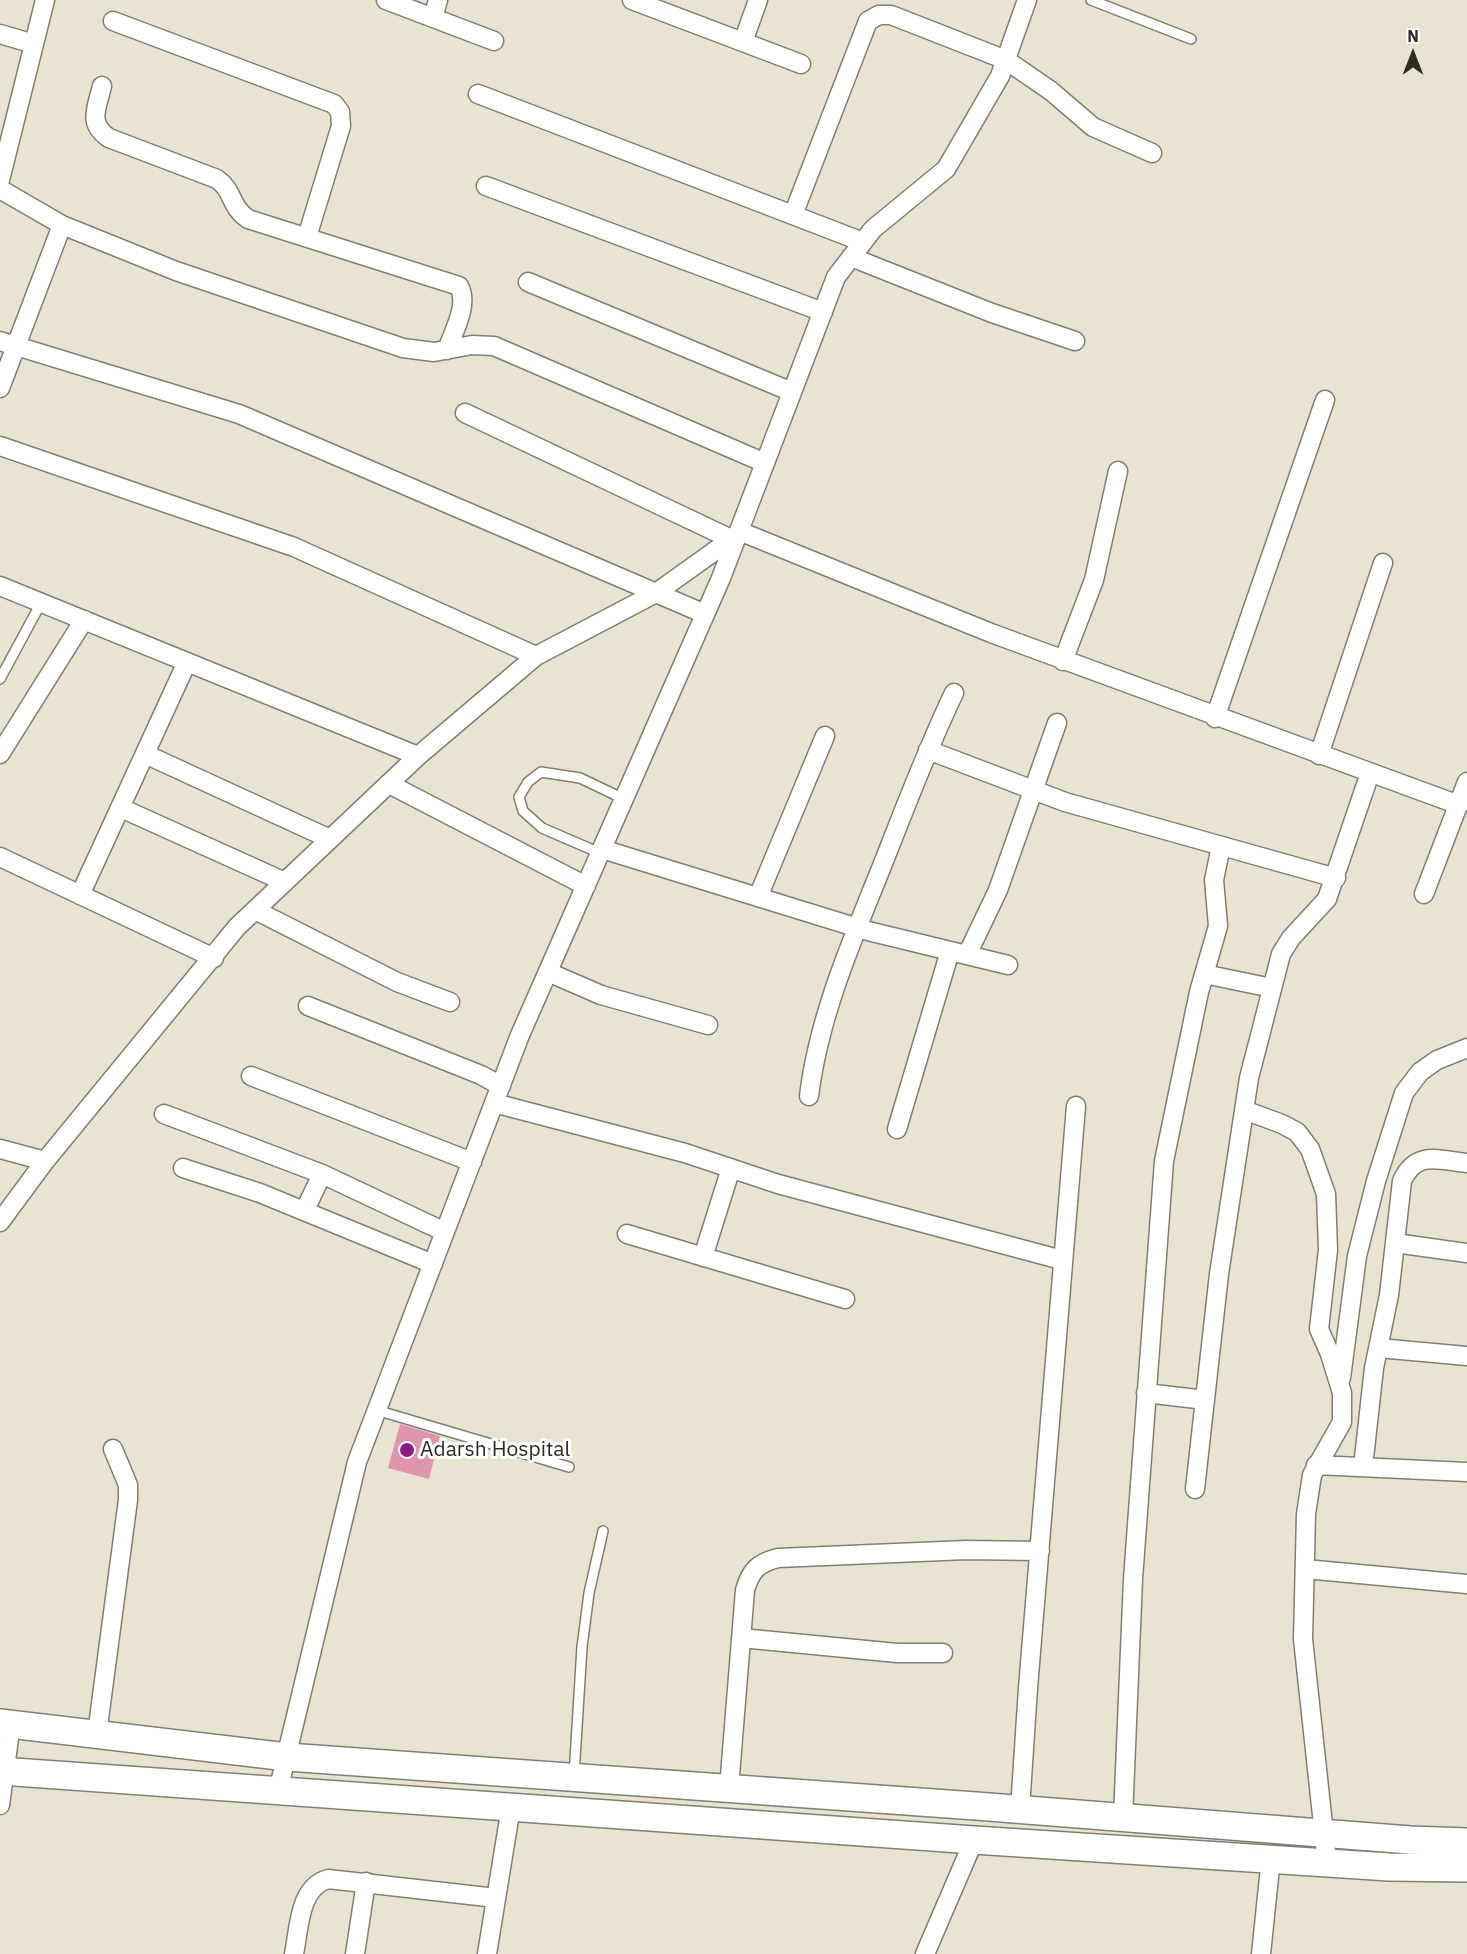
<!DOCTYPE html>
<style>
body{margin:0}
#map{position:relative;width:1467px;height:1954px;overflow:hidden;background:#e9e4d2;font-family:"IBM Plex Sans",sans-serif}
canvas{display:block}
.north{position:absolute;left:1383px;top:24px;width:60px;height:60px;-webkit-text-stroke:4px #fff;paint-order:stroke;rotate:0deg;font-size:16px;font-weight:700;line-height:24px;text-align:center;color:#2d2b24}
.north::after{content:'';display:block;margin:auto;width:21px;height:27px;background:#2d2b24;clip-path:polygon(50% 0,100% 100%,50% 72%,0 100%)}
</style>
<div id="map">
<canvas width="1467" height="1954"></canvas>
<div class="north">N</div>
</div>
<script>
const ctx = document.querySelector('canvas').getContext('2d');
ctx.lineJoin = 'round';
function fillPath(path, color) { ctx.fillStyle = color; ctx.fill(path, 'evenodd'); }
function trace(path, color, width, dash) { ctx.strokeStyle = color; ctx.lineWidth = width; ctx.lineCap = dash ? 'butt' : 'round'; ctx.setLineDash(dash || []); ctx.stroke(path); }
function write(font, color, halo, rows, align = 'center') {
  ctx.font = font + ' "IBM Plex Sans",sans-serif'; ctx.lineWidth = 6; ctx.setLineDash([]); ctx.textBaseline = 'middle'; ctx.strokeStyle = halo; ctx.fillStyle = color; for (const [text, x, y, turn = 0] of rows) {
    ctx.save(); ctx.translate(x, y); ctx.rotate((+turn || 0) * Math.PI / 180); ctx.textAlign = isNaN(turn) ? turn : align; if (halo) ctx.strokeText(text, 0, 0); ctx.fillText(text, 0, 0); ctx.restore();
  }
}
const building = new Path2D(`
 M400,1424L440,1436L429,1479L388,1468Z`);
const lane = new Path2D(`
 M1091,0L1191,39
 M0,679L41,603
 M600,853L542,828L523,811L519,797L528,782L541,772L580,778L624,799
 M376,1410L569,1467
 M574,1775L582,1647L589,1593L603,1531`);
const street = new Path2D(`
 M386,0L494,41
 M632,0L801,64
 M433,18L438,0
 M113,21L334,104L340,112L341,126L307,237
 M0,34L34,44
 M743,42L758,0
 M102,86C97,108 87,123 109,138L217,179C234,191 230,207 248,219L459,286C469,305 454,330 447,350
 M478,94L863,242
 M0,180L45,0
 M486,186L823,312
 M0,189L62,225L0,388
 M793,215L868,21L879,15H891L1006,60L1051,91L1093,127L1152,153
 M62,225L176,271L403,348L434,352L472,345L494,346L765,463
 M851,257L992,313L1075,341
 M528,282L792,392
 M0,341L239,414L705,614
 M465,413L731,539
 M0,446L294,547L536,656L656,593L737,535
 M739,531L991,633L1459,805
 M0,586L418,756L237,927L45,1161
 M1063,661L1094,580L1118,471
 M1215,718L1325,400
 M928,750L1065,802L1336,878
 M0,754L84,620
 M145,754L330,839
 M1319,755L1383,563
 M418,756L536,656
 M389,784L586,886
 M121,808L285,882
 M602,849L868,931L1008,965
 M0,857L214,958
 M1424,894L1467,782
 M80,895L187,662
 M758,897L825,736
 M255,910L397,982L450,1002
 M967,955L998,890L1057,723
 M548,972L601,995L708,1025
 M1204,974L1272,988
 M308,1006L481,1075L501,1086
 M251,1076L472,1162
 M809,1096C819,1015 852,941 882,866C905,808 927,749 954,693
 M494,1103L685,1153L778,1184L1062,1260
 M1244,1110L1282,1124L1297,1132L1310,1149L1326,1194L1328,1250L1319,1329L1330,1354L1342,1393V1422L1312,1475L1306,1514L1303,1639L1327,1862
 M164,1114L322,1174L445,1232
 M897,1129L950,951
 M0,1149L45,1161L0,1222
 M183,1168L260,1193L433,1264
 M305,1210L322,1174
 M627,1234L845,1299
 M1395,1243L1467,1253
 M703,1257L731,1168
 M1379,1348L1467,1356
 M1341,1378L1357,1256L1376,1181L1404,1093L1420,1072L1437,1060L1467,1048
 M1146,1393L1205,1400
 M1316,1465L1467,1472
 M1363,1467L1374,1368L1389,1295L1402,1181C1416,1150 1438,1160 1467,1163
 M1195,1489L1219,1274L1249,1078L1281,954L1291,938L1327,899L1370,773
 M1305,1569L1467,1584
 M741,1638L897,1653H943
 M97,1734L128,1500V1485L113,1449
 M729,1788L745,1590C751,1570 758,1563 778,1558L966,1550L1040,1551
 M278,1791L357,1462L520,1035L721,578L836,277L873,229L946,169L1000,76L1027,0
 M0,1805L11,1724
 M1020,1809L1028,1688L1076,1106
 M1123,1818L1133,1579L1164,1161L1199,992L1218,926L1214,880L1221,846
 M294,1954C299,1929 299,1887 328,1879L496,1898
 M355,1954L366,1882
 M487,1954L511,1807
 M925,1954L974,1840
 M1261,1954L1271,1858`);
const primary = new Path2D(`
 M0,1723L287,1757L976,1806L1410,1840L1467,1842
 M0,1771L974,1840L1389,1867L1467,1868`);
const markers = [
 [407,1450,8,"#8a1d81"]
];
const poiNames = [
 ["Adarsh Hospital",420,1450]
];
fillPath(building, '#e095af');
trace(lane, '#837e6e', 12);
trace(street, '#837e6e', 21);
trace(primary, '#837e6e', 30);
trace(lane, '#fff', 9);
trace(street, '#fff', 18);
trace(primary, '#fff', 27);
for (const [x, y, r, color] of markers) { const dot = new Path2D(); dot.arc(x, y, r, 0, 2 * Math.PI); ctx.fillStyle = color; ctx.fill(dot); trace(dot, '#fff', 2); }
write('21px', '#2d2b24', '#fff', poiNames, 'left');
</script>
